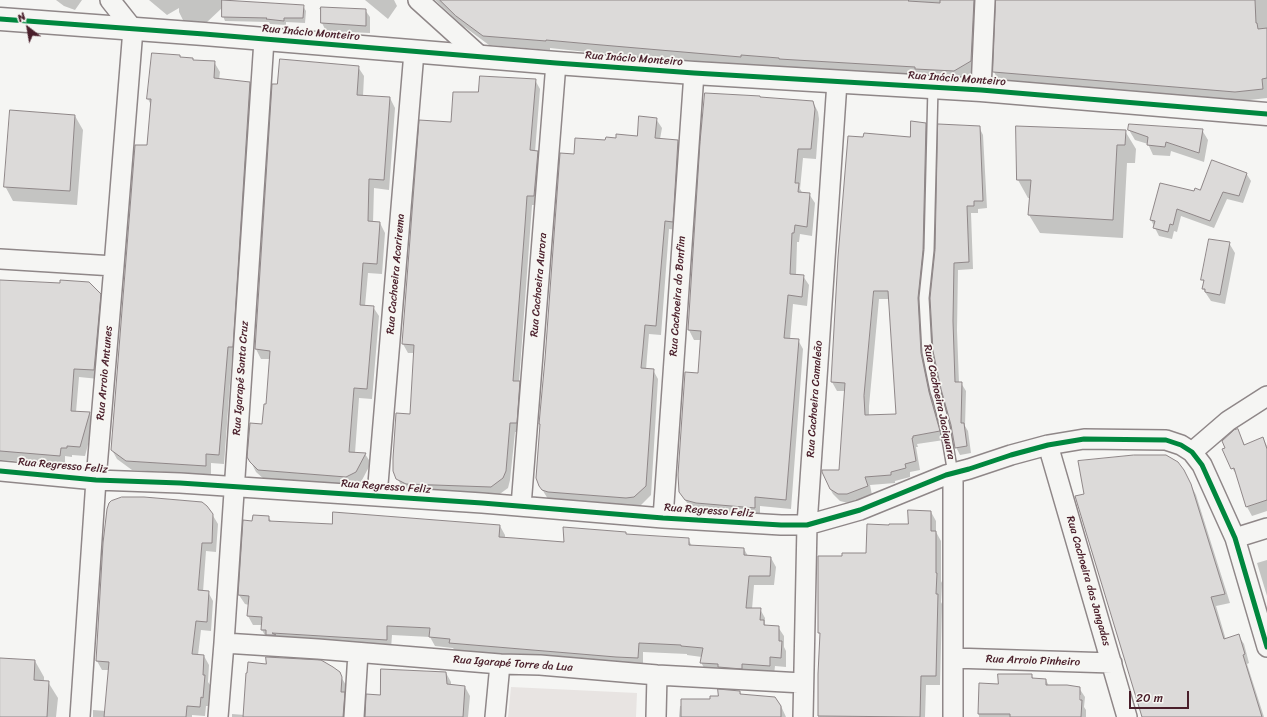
<!DOCTYPE html>
<meta charset="utf-8">
<style>
body{margin:0}
#map{position:relative;width:1267px;height:717px;overflow:hidden;background:#f5f5f3;font-family:Sriracha,sans-serif}
canvas{display:block}
.north{position:absolute;left:8px;top:8px;width:40px;height:40px;-webkit-text-stroke:3px #f6f6f2;paint-order:stroke;rotate:329deg;font-size:11px;font-weight:700;line-height:16px;text-align:center;color:#4a1f2b}
.north::after{content:'';display:block;margin:auto;width:14px;height:18px;background:#4a1f2b;clip-path:polygon(50% 0,100% 100%,50% 72%,0 100%)}
.scale{position:absolute;left:1129px;top:691px;width:60px;height:18px;box-sizing:border-box;border:2px solid #4a1f2b;border-top:0;padding-left:5px;font-size:12px;line-height:14px;white-space:nowrap;color:#4a1f2b;-webkit-text-stroke:3px #f6f6f2;paint-order:stroke}
</style>
<div id="map">
<canvas width="1267" height="717"></canvas>
<div class="north">N</div>
<div class="scale">20 m</div>
</div>
<script>
const ctx = document.querySelector('canvas').getContext('2d');
ctx.lineJoin = 'round';
function fillPath(path, color) { ctx.fillStyle = color; ctx.fill(path, 'evenodd'); }
function trace(path, color, width, dash) { ctx.strokeStyle = color; ctx.lineWidth = width; ctx.lineCap = dash ? 'butt' : 'round'; ctx.setLineDash(dash || []); ctx.stroke(path); }
function write(font, color, halo, rows, align = 'center') {
  ctx.font = font + ' Sriracha,sans-serif'; ctx.lineWidth = 3.5; ctx.setLineDash([]); ctx.textBaseline = 'middle'; ctx.strokeStyle = halo; ctx.fillStyle = color; for (const [text, x, y, turn = 0] of rows) {
    ctx.save(); ctx.translate(x, y); ctx.rotate((+turn || 0) * Math.PI / 180); ctx.textAlign = isNaN(turn) ? turn : align; if (halo) ctx.strokeText(text, 0, 0); ctx.fillText(text, 0, 0); ctx.restore();
  }
}
const green = new Path2D(`
 M511,687L637,693L636,717H508Z`);
const shadow = new Path2D(`
 M56,0H82L75,10L64,6Z
 M149,0H231L229,2L303,6L306,11L305,23L286,22V25L270,24L269,22L225,21L223,16V7L206,23L184,22L179,12V8L167,15Z
 M365,0H394L397,6L388,19Z
 M435,0H984L976,70L959,80L785,68L784,67L745,64V65L596,53L550,48V50L489,45L462,25Z
 M997,0H1267V98L1241,101L999,81L994,72Z
 M319,8L365,10L370,17V33L326,31L322,23V13Z
 M180,56L181,58L193,61L214,62L220,72L219,80L250,83L255,92L237,356H232L224,464L211,463V475L132,470L117,459L112,450L148,146L151,105L148,99Z
 M358,67L364,76L363,96L390,98L395,108L389,190L374,188L373,223H380L385,233L382,274L368,273L365,306L373,307L379,316L372,399L359,398L355,453L365,454L371,463L361,482L352,486L265,480L256,472L251,462L263,425L267,405L270,359H261L256,349L278,85Z
 M535,80L540,89L535,152H537L543,161L539,205H532L519,382L525,391L521,432H515L510,480L508,488L497,496L412,493L403,488L397,478L411,415L415,353H408L403,344L452,123L479,93Z
 M760,98L813,102L818,112L819,119L816,159L803,158L800,189L803,194H809L815,203L812,236L800,234L799,242H797L796,275L803,276L809,285L807,306L793,304L790,339L798,340L803,349L791,509L760,506V517L702,512L691,509L680,492L699,374L701,340H694L689,330Z
 M75,116L83,130L77,205L13,201L5,186Z
 M656,119L662,128L660,139L678,141L683,150L677,230L669,229L661,335L649,334L647,357L646,370H653L658,379L651,495L640,506L631,507L548,499L540,486L541,425L540,424L575,155L606,141L617,139L638,137Z
 M926,124L931,133L926,363L934,402L944,440L917,444L918,447H916L920,470L910,472V477L895,481V483L870,485L872,495L848,503L840,501L833,494L828,485L840,471L846,391H837L832,382L911,138ZM879,299H889L897,415L869,416V406Z
 M979,127L983,135L987,208L978,209V213H971L973,269L958,270L957,330L959,383H961L966,391L965,426L968,431L971,453L960,455L956,447L952,425L934,351Z
 M1129,130H1202L1208,140L1204,162L1171,151L1170,156L1153,155L1148,144L1135,140Z
 M1125,131L1136,149L1135,163H1127L1123,238L1040,233L1029,215L1031,198H1028L1018,180Z
 M1246,173L1251,181L1243,203L1227,199L1214,228L1181,216L1177,232L1174,231L1172,239L1159,236L1151,220L1195,192L1201,191Z
 M1229,243L1235,253L1225,304L1211,301L1203,289L1204,283L1202,279Z
 M0,281L100,295L105,304L99,379L79,377L76,412L89,413L94,422L85,456L72,455V457L65,456V464L0,460Z
 M1237,430L1245,445L1263,438L1267,446V511L1252,516L1247,507L1238,477L1232,468L1226,448Z
 M1189,481L1196,495L1230,603L1216,606L1226,640L1238,635L1244,644L1249,663L1247,664L1264,717H1143Z
 M931,512L936,521V532L941,541V581L942,583L941,602L942,604L940,685H926L925,717H818L819,674L821,636L819,632L843,557L867,554L909,525Z
 M212,514L218,524L216,552L206,551L203,592H208L213,601L211,631L201,630L198,655L204,656L209,665L208,682L210,685L208,706H206L205,716L192,715V717H93V710L106,711L109,670H102L97,661Z
 M268,517L272,522L333,525L500,526L505,535V538L565,543L627,535L688,539L692,546L744,549L748,556L771,558L776,567L774,585H754L752,609H760L765,618V624L766,626L778,627L784,636V647L786,651V667L775,666L774,675L706,672L701,662L702,657L687,655V654L643,652V667L456,652L453,648L435,646L430,637L392,635L391,649L267,639L262,630V625H253L248,616L249,605L245,604L239,595L244,521L253,522Z
 M1267,560V596L1257,563Z
 M0,659L35,661L44,677V682H48L58,698L56,717H0Z
 M339,673L347,687L348,717H232V714L245,715Z
 M446,673L451,682V686L465,687L470,696L468,717H366L381,696Z
 M1031,675L1034,679L1046,680L1049,686L1079,688L1085,697L1084,707L1086,710V717H979V684L999,685ZM1079,695H1081V705Z
 M740,692L742,695L781,706L786,717H679L680,706L707,701Z`);
const building = new Path2D(`
 M222,0L304,5L303,18H284V21L266,19L267,18L222,17Z
 M440,0H909L908,1L940,3V0H974L971,61L954,71L915,69V67L779,59V58L741,55V57L590,44L546,40V41L483,36L456,16Z
 M996,0H1255L1256,23H1257L1258,29L1267,28V78L1262,79L1263,89L1235,92L993,72Z
 M321,7L366,9V26L321,23Z
 M152,53L180,55V57L193,58V60L215,61L214,78L250,82L233,347H228L219,455L206,454V466L126,461L111,450L135,145H147L151,99H147Z
 M280,59L359,66L357,95L390,97L384,180L369,179L368,221L380,222L377,264L363,263L360,305L374,306L367,389L354,388L349,452L366,453L356,472L346,477L258,470L250,462L247,457L250,423L262,424L264,404H266L270,351L255,349L272,84H277Z
 M480,76L536,79L530,150L538,151L534,196H527L525,225L513,381H520L517,423H510L506,471L503,478L491,487L406,484L396,479L393,471V458L396,413L410,414L414,345L402,344L419,120L451,122L453,92H478Z
 M705,93L760,96V97L813,101L815,109L811,149H798L795,183H799L798,192L810,193L807,227L795,225L794,233H792L790,274L804,275L802,297L788,295L784,338L799,339L786,500L755,497V508L696,503L685,500L679,492L678,475L685,372L698,373L701,331L688,330L700,142Z
 M10,110L75,115L70,191L4,187Z
 M639,116L657,118L655,138L678,140L673,222L665,221L656,326L645,325L643,348L641,368L654,369L646,486L634,497L626,498L548,492L542,490L539,486L536,478L540,424H539L545,359L560,153L574,154L575,138L605,140L606,137L616,138V134L637,136Z
 M911,121L926,123L923,250L918,298L921,353L929,392L940,431L913,436V438H912L916,461L905,464L906,468L891,472V475L865,477L868,486L847,494H838L830,489L822,472V470H839L845,383L831,382L838,257L848,136L863,137L864,133L910,137ZM874,291H888L896,414L865,415L864,396Z
 M938,124L980,126L983,201H974V206H967L969,262L954,263L953,321L955,382H962L961,423H964L967,446L955,448L951,425L941,389L933,351L930,298L935,250Z
 M1129,124L1203,129L1199,153L1166,142L1165,147L1147,145L1148,137L1128,130Z
 M1016,126L1126,130L1125,145H1117L1113,220L1028,215L1031,180H1017Z
 M1212,160L1247,173L1239,196L1223,192L1210,221L1177,209L1173,225L1170,224L1168,232L1153,228L1155,221L1150,220L1160,183L1194,191L1195,188L1200,190Z
 M1209,239L1230,242L1220,295L1205,292V289H1202L1204,280H1201Z
 M0,280L60,283V280L89,282L101,294L94,370L74,369L71,411L90,412L80,447L67,446V448H61L60,456L0,451Z
 M1238,429L1244,445L1263,437L1267,449V500L1246,507L1234,468L1231,469L1222,449L1225,448L1222,441L1234,430Z
 M1134,455H1166L1178,462L1184,470L1191,484L1225,594L1211,597L1224,639L1239,634L1245,654L1243,655L1262,717H1142L1075,496L1084,494L1078,461Z
 M122,497H144L202,502L207,506L213,514L212,543H202L198,590L209,591L207,622L196,621L192,654L204,655L203,675H205L203,698L201,697L200,707L187,706L186,717H104L109,662L96,661L103,543L107,509L109,503L111,501Z
 M908,510L931,511V531H936V573H937L936,594H938L936,676H921L920,717L818,716V674L820,633H818V556H842V553H866L867,524L889,525V524H908Z
 M333,512L500,525L499,537L514,538L564,542L563,527L626,532V534L689,538V545L744,548V555L771,557L770,576H749L746,608H761L760,620H764V625L779,626V641H782L781,658L770,657V666L742,664V669L718,667V664L700,663L703,648L681,646V645L639,643L638,658L616,657L449,643L450,639L429,637L430,628L387,626V640L272,633L276,635H266V630H261L262,617L247,616L249,596L238,595L243,520L252,521L253,515L269,516V521L332,524Z
 M266,657L321,660L333,667L340,672L342,677L341,692H345L343,717H243L246,673H247L248,662L266,664Z
 M0,658L35,660L34,680L49,681L47,717H0Z
 M381,669L446,672L447,684L465,686L463,717H365L366,694L380,695Z
 M998,674H1032V678L1046,679V685H1067L1080,687V700H1082L1081,717H1010V714H978L979,683L998,684Z
 M718,689L740,691V694L775,697L781,706V717H681V699H710V696H718Z`);
const service = new Path2D(`
 M933,87L929,250L924,298L927,352L935,391L938,400L945,427L953,474`);
const minor = new Path2D(`
 M418,0L480,56
 M981,90L985,0
 M0,259L114,266
 M1048,445L1127,717
 M1192,452L1228,421L1267,396
 M0,471L96,480L180,483L482,503L663,518L781,525H807L860,510L946,475L969,469L1011,455L1048,445L1084,439L1166,440L1181,445L1192,452L1202,465L1235,538L1267,647
 M953,474V717
 M377,496L414,52
 M521,506L556,63
 M663,518L694,73
 M1235,538L1267,528
 M224,643L318,649L500,664L540,665L657,675L803,683
 M953,658L1112,663
 M80,717L96,480L114,266L133,29L110,0
 M218,717L224,643L264,40
 M354,717L358,653
 M495,717L500,664
 M656,717L657,675
 M803,717L807,525L837,82`);
const tertiary = new Path2D(`
 M0,19L204,34L556,63L694,73L981,90L1267,114`);
const cycleway = new Path2D(`
 M0,19L204,34L556,63L694,73L981,90L1267,114
 M0,471L96,480L180,483L482,503L663,518L781,525H807L860,510L946,475L969,469L1011,455L1048,445L1084,439L1166,440L1181,445L1192,452L1202,465L1235,538L1267,647`);
const streetNames = [
 ["Rua Inácio Monteiro",311,33,5],
 ["Rua Inácio Monteiro",634,59,4],
 ["Rua Inácio Monteiro",957,79,4],
 ["Rua Cachoeira Acarirema",396,274,-85],
 ["Rua Cachoeira Aurora",539,285,-85],
 ["Rua Cachoeira do Bonfim",678,296,-86],
 ["Rua Arroio Antunes",105,373,-85],
 ["Rua Igarapé Santa Cruz",241,378,-86],
 ["Rua Cachoeira Camaleão",815,399,-86],
 ["Rua Cachoeira Jaciquara",939,402,78],
 ["Rua Regresso Feliz",63,466,5],
 ["Rua Regresso Feliz",386,487,4],
 ["Rua Regresso Feliz",709,511,4],
 ["Rua Cachoeira das Jangadas",1088,581,74],
 ["Rua Arroio Pinheiro",1033,661,2],
 ["Rua Igarapé Torre da Lua",513,664,4]
];
fillPath(green, '#e8e4e2');
fillPath(shadow, '#0003');
fillPath(building, '#dcdad9');
trace(building, '#8f8788', 1);
trace(service, '#8f8788', 12);
trace(minor, '#8f8788', 22);
trace(tertiary, '#8f8788', 25);
trace(service, '#f5f5f3', 9);
trace(minor, '#f5f5f3', 19);
trace(tertiary, '#f5f5f3', 22);
trace(cycleway, '#00873e', 5);
write('11px', '#4a1f2b', '#f6f6f2', streetNames);
</script>
